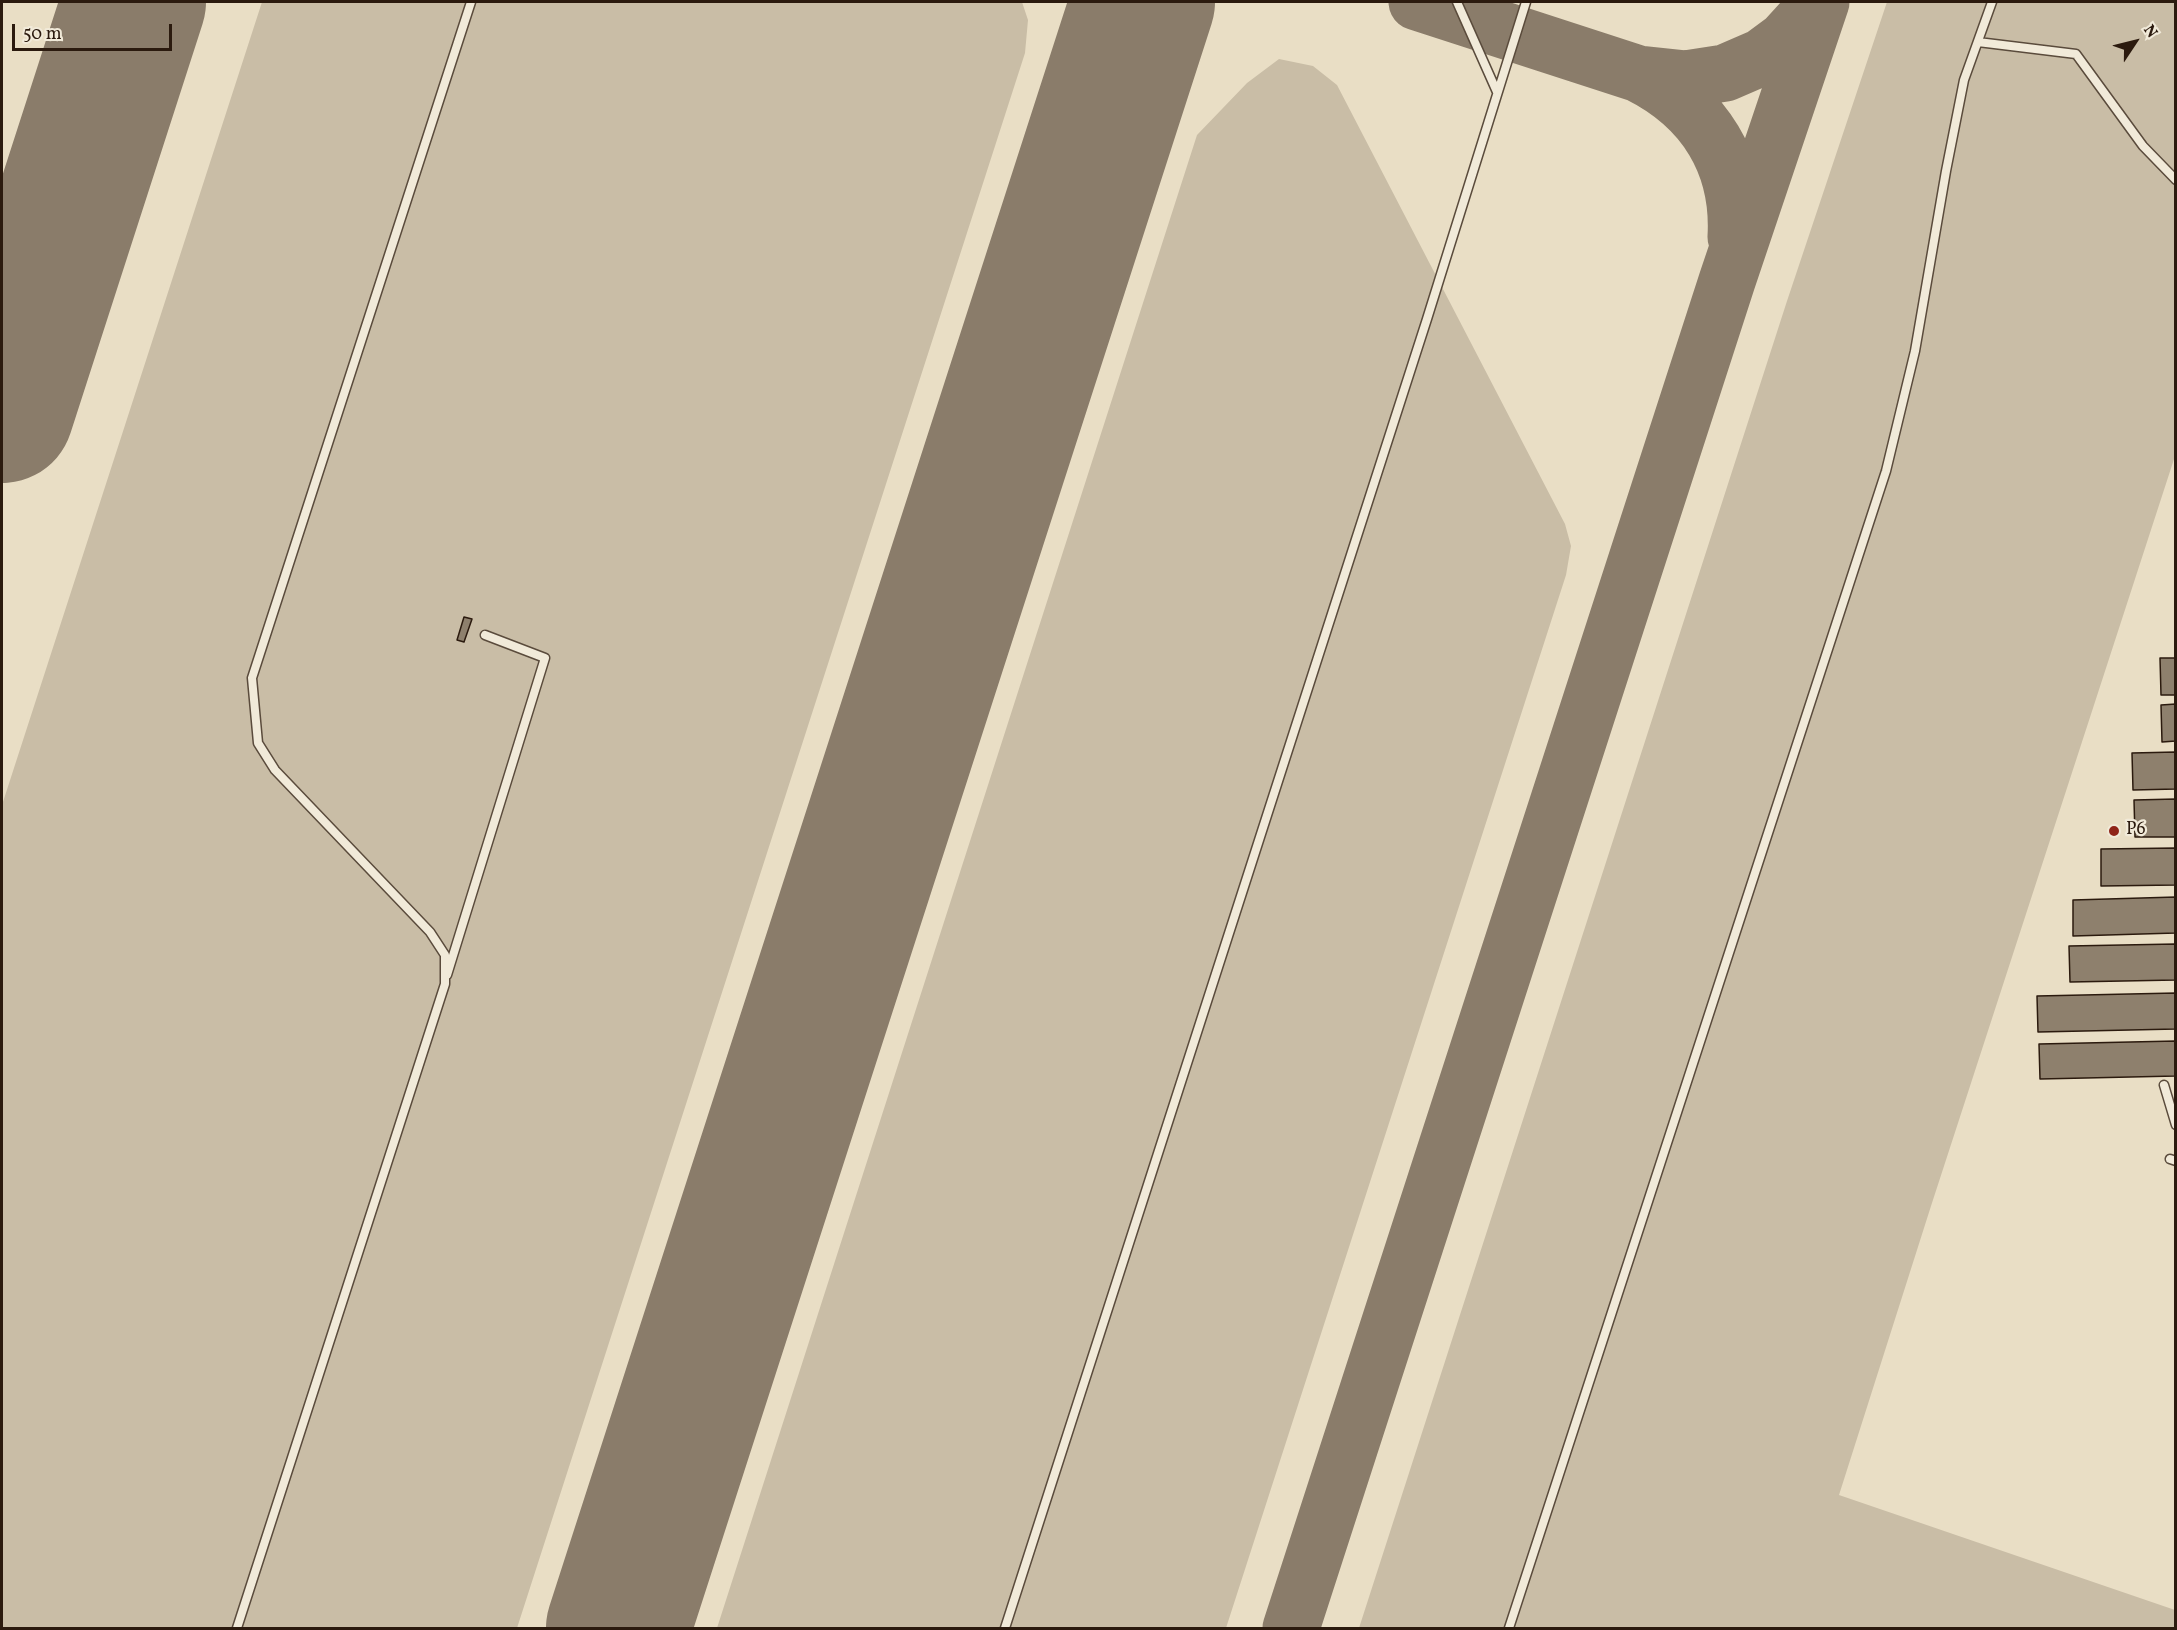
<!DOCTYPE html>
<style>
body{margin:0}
#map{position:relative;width:2177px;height:1630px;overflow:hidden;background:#e9dec5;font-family:Vollkorn,serif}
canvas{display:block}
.frame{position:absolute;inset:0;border:3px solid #2b1a0e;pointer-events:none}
.north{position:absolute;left:2105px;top:12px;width:60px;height:60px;-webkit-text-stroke:4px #f1ead9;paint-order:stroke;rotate:55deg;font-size:16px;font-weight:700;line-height:24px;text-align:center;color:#2b1a0e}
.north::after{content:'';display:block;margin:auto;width:21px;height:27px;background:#2b1a0e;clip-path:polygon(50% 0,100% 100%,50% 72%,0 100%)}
.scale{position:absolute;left:12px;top:24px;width:160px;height:27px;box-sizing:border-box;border:3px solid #2b1a0e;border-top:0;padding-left:8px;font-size:18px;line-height:21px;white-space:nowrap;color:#2b1a0e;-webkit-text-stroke:4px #f1ead9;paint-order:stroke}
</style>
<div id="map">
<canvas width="2177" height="1630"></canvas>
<div class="frame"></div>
<div class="north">N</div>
<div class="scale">50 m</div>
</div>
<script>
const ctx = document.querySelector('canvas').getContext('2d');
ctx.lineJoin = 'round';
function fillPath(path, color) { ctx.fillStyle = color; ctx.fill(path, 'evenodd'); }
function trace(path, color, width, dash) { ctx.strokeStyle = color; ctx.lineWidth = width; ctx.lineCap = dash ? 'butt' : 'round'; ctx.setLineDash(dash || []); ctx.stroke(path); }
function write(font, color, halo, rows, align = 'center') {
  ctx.font = font + ' Vollkorn,serif'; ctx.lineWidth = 4.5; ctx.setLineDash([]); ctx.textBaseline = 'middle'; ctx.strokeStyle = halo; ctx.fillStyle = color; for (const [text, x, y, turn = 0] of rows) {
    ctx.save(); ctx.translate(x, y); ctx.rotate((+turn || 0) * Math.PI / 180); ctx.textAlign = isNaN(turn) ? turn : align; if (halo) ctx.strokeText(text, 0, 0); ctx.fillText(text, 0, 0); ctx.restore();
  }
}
const green = new Path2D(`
 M262,2H1022L1028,20L1025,53L517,1628H2V805Z
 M1887,2H2175V456L1931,1206L1839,1495L2175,1610V1628H1359L1787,301Z
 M1279,59L1313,66L1337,85L1565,524L1571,546L1566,575L1226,1628H717L1197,135L1247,83Z`);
const taxiway = new Path2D(`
 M1417,2L1639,74L1686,79L1725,73L1762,57L1785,40L1805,18L1815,3
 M1138,18L1160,2
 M1639,74C1705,107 1740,164 1736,237
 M1291,1628L1727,281L1821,2`);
const runway = new Path2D(`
 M2,411L134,2
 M618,1628L1143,2`);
const building = new Path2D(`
 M464,617L472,619L464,642L457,640Z
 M2160,658H2176V695H2161Z
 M2176,704V741L2162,742L2161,705Z
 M2176,752V789L2133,790L2132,753Z
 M2176,799V837H2135L2134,800Z
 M2176,848V885L2101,886V849Z
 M2176,897V933L2073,936V900Z
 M2176,944V980L2070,982L2069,946Z
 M2176,993V1029L2038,1032L2037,996Z
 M2176,1041V1076L2040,1079L2039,1044Z`);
const service = new Path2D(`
 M1457,2L1497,92
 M1978,42L2076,54L2143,146L2176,180
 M447,975L545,658L485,635
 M2164,1085L2176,1125
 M2170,1159L2176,1161
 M237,1628L445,984V955L430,932L275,770L258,743L252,678L471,2
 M1005,1628L1427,319L1526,2
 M1509,1628L1886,471L1915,351L1946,171L1964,80L1992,2`);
const markers = [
 [2114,831,6,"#8f2418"]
];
const poiNames = [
 ["P6",2126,831]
];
fillPath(green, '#c9bda6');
trace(taxiway, '#8a7c6a', 57);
trace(runway, '#8a7c6a', 144);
fillPath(building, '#8e806d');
trace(building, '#2b1a0e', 1.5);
trace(service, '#5a4b3c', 11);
trace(service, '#f1ead9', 8);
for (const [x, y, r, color] of markers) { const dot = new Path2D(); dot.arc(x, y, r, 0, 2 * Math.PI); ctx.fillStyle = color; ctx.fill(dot); trace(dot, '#f1ead9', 2); }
write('18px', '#2b1a0e', '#f1ead9', poiNames, 'left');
</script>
